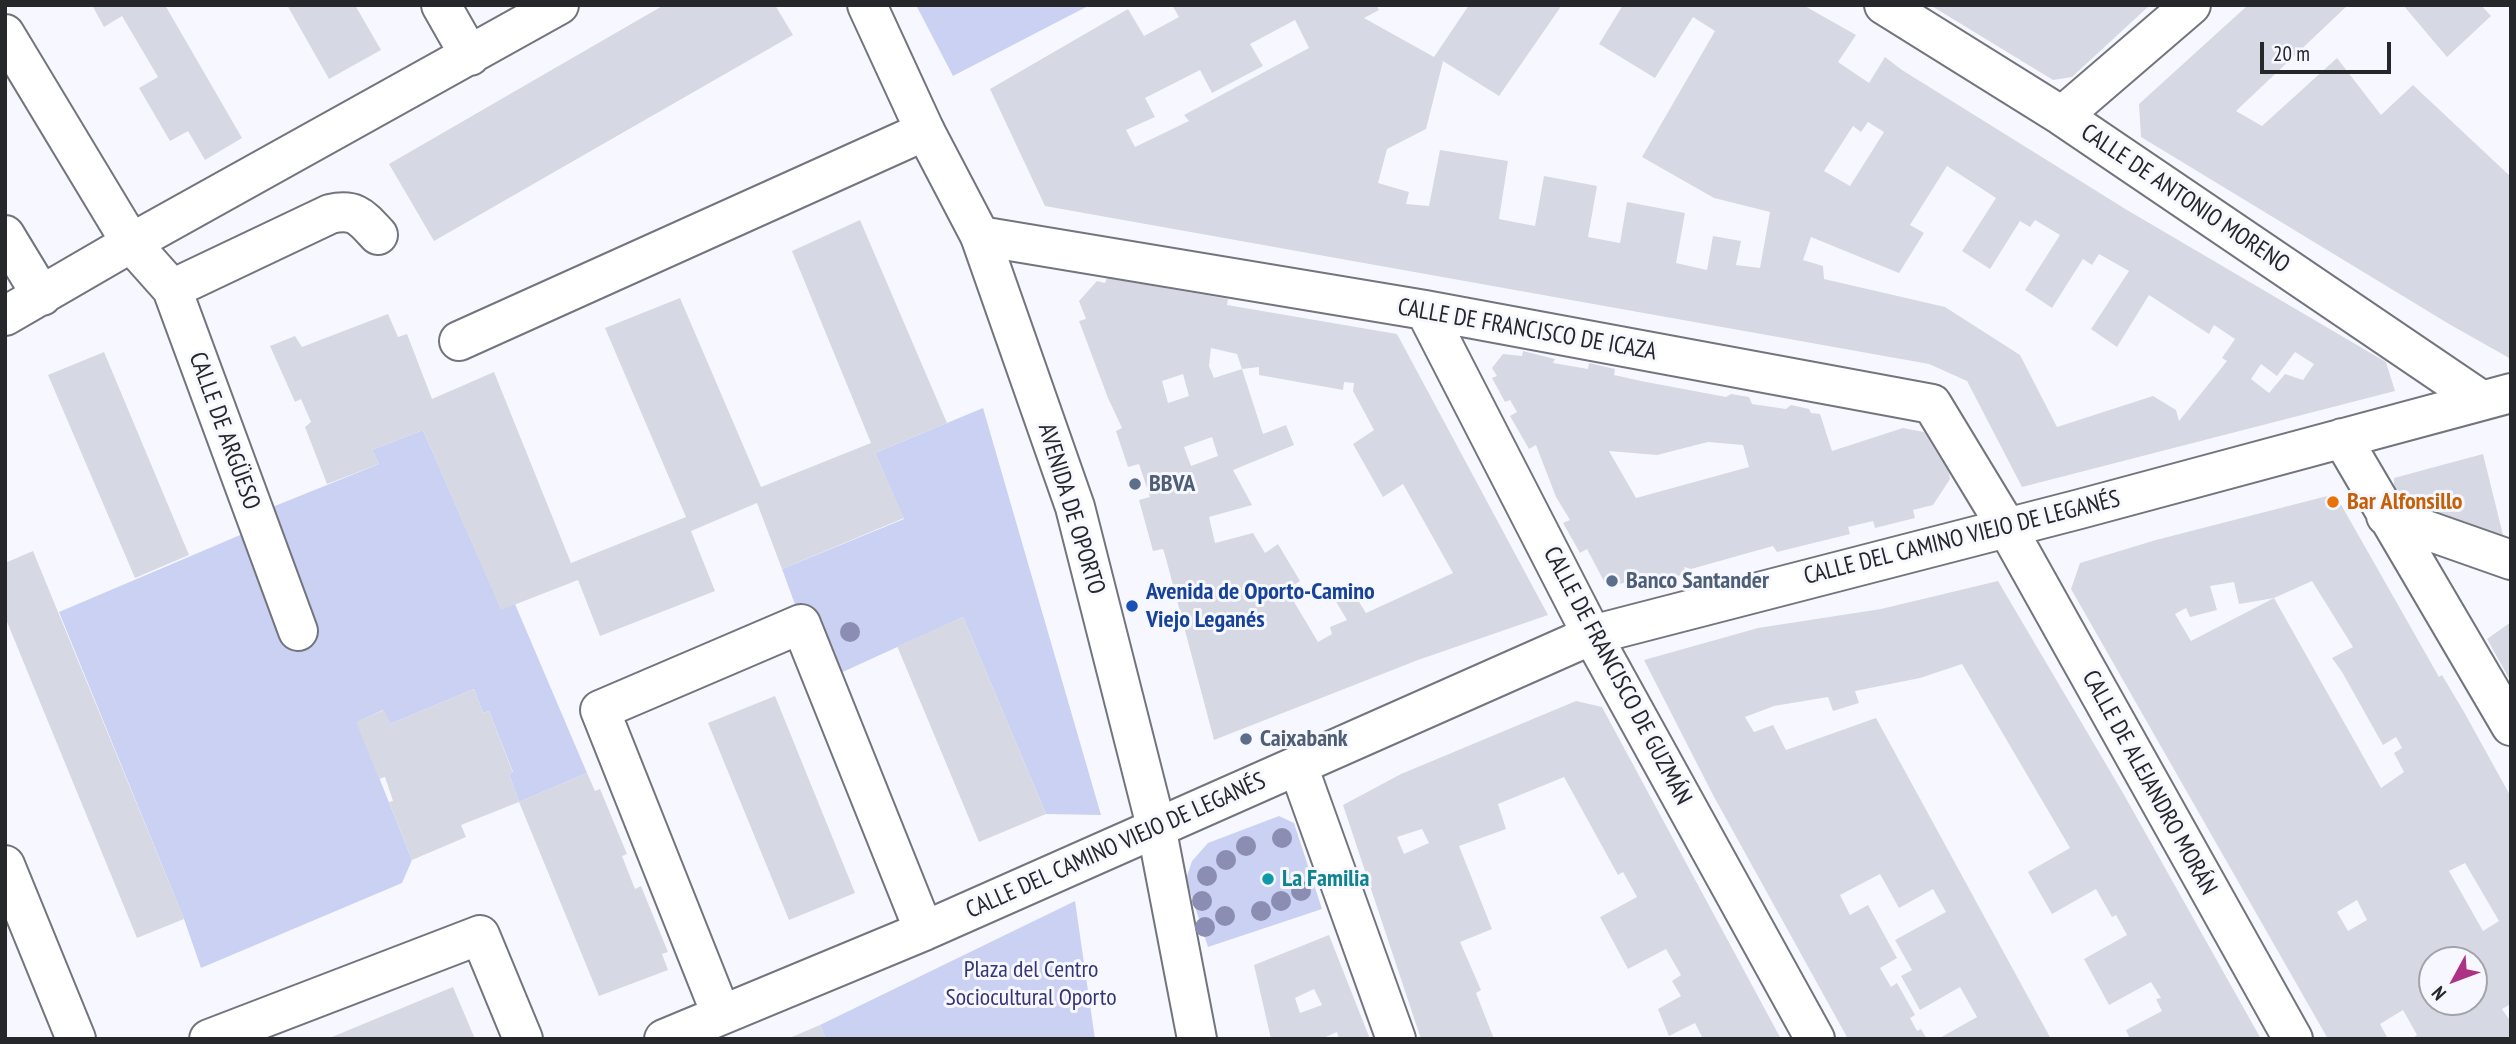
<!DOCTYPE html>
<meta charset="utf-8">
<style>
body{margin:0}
#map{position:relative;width:2516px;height:1044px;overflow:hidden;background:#f7f8ff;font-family:"PT Sans Narrow",sans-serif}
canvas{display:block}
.frame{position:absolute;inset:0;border:7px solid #26272b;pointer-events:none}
.north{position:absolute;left:2418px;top:946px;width:70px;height:70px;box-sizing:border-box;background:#f7f8ff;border:2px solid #a3a4aa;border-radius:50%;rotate:229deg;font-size:19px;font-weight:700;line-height:28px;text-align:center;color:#26272b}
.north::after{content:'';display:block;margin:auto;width:24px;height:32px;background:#ae3284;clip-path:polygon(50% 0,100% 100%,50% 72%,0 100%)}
.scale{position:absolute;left:2260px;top:42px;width:131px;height:32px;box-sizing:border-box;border:4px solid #26272b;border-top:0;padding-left:9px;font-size:21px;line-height:24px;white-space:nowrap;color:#26272b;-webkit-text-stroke:5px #f7f8ff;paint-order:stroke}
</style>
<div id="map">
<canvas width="2516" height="1044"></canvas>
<div class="frame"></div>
<div class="north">N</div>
<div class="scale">20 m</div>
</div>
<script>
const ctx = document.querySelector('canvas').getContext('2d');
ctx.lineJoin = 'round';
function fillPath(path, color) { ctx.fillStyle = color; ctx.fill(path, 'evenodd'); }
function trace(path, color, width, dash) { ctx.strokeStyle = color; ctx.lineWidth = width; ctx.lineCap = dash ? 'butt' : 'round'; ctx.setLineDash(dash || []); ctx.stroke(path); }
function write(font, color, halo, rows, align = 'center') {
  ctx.font = font + ' "PT Sans Narrow",sans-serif'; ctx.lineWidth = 6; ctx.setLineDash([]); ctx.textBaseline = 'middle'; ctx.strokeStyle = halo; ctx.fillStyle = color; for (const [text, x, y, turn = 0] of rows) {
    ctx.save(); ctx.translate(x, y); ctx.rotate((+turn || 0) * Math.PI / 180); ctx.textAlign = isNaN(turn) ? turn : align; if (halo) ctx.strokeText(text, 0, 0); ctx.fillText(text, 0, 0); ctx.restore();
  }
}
const green = new Path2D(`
 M916,5H1090L953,76Z
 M983,408L1101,815L1046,814L963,617L823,681L782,569L904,519L875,453Z
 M423,430L501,609L515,604L587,773L519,802L509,774L513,772L489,711L483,713L474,689L390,724L383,710L357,722L412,860L402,883L201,968L184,919L59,612L259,527L255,514L379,464L372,450Z
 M1279,816L1294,823L1322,909L1208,947L1186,879L1192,861L1208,843Z
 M1075,901L1095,1039H826L820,1025Z`);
const building = new Path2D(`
 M92,5H165L242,138L205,160L188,131L170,141L139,88L158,77L122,16L104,27Z
 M287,5H355L381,50L329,79Z
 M664,5H775L793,35L434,241L389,164Z
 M1172,5H1376L1379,10L1364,18L1434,57L1469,5H1562L1499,96L1443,61L1426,129L1387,149L1378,183L1409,192L1406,204L1429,206L1440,150L1508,161L1499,219L1535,226L1544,176L1597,186L1588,237L1620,243L1627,202L1685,213L1676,263L1707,270L1713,236L1741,241L1736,265L1760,268L1770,212L1714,198L1642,157L1715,31L1693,17L1655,78L1599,44L1623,5H1803L1856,35L1838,62L1869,83L1885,57L1902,70L2127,210L2386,362L2395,391L2022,487L1967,381L1929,364L1045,206L990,89L1128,9L1144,36L1179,17ZM1295,20L1309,48L1184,115L1189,121L1135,147L1126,130L1155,117L1145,98L1200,70L1212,93L1263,66L1250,44ZM1868,122L1884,132L1850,186L1824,171L1853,126L1861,132ZM1947,166L1996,198L1962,251L1990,269L2020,221L2030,227L2035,220L2060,235L2025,290L2052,308L2083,259L2092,265L2099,254L2129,271L2091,329L2117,347L2149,295L2209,334L2214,325L2235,339L2222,358L2227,361L2179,421L2176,410L2153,396L2057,427L2020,355L1945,307L1824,279L1823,266L1803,260L1811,237L1899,273L1924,233L1910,225ZM2295,352L2314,364L2303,380L2285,374L2269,393L2251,379L2261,364L2277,376Z
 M1930,5H2150L2072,77L2053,80Z
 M2248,5H2348L2236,111L2262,126L2337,58L2381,115L2413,85L2511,177V359L2449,324L2141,137L2139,104Z
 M2403,5H2481L2491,16L2447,57Z
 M860,220L947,423L875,453L904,518L782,569L757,503L691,531L715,591L600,636L578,580L501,610L423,430L372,450L379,464L327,484L305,427L311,422L301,399L295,402L270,346L295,336L302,347L388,314L398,337L407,334L432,399L494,372L571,563L686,517L605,328L680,298L761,487L871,443L792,251Z
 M1107,278L1228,299L1227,305L1397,334L1548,615L1418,660L1214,740L1165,555L1163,549L1153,551L1139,500L1150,497L1139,464L1128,467L1116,431L1122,428L1108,398L1079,321L1086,319L1079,301L1097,281L1105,283ZM1211,348L1237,354L1242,369L1214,378L1209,366ZM1259,367V375L1343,390L1344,382L1354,383L1353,391L1374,430L1353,444L1383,497L1403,484L1453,573L1366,613L1349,586L1332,595L1347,620L1330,627L1332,634L1318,642L1287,590L1300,581L1278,544L1265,553L1253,533L1215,543L1209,517L1252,505L1233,470L1294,445L1286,425L1263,434L1242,369ZM1183,374L1189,396L1168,403L1162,381ZM1212,437L1218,456L1191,466L1184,447Z
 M1523,351L1555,359L1553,363L1588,369L1589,363L1615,369L1614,375L1641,381L1726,397L1731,394L1749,397L1752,404L1786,409L1791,405L1809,409L1811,413L1820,414L1832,451L1903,428L1924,432L1949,473L1950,479L1933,505L1913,510L1915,518L1875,528L1873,521L1848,527L1850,534L1777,552L1773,546L1691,569L1684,567L1686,574L1645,583L1644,578L1607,587L1587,549L1580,553L1563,523L1570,520L1556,497L1536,445L1529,449L1510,416L1517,412L1510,400L1505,402L1492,378L1497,376L1492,368L1503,354L1522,356ZM1708,442L1743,445L1749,467L1636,498L1609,451L1657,455Z
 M104,352L189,555L135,578L48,375Z
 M2483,454L2504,539L2394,496V478Z
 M2335,494L2439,677L2442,675L2464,712L2511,797V1004L2502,1009L2511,1022V1039H2412L2417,1035L2403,1010L2380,1024L2388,1039H2328L2071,589L2080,563L2156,540ZM2312,581L2353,647L2332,658L2342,672L2383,745L2396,737L2402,748L2394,753L2404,772L2381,788L2274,598ZM2234,582L2239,604L2274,598L2191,641L2175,614L2186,608L2190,617L2217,610L2210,586ZM2465,863L2499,921L2483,931L2449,871ZM2357,900L2367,920L2348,931L2337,912ZM2432,960H2474V1002H2432Z
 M33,551L184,919L137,938L5,617V563Z
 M1998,581L2123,793L2261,1039H2130L2126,1030L2162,1011L2156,999L2161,998L2151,982L2109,1005L2084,959L2127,935L2116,915L2112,917L2096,889L2052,914L2028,872L2070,848L1962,664L1920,678L1855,691L1859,703L1833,711L1828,697L1774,706L1745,717L1754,732L1773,725L1786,750L1876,718L2051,1039H1938L1977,1017L1960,987L1920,1010L1901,976L1912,970L1895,940L1946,912L1933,889L1899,908L1880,874L1840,895L1850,915L1868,905L1897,958L1880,968L1891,987L1897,983L1915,1015L1910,1018L1917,1031L1921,1029L1927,1039H1848L1713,795L1644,660L1758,628L1881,609Z
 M963,617L1046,814L979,842L897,646Z
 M2511,622V682L2487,639Z
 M474,689L483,713L489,711L513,773L509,774L519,802L461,825L466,837L412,860L389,802L393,801L385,777L379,779L356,722L384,710L390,724Z
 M775,696L855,893L789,920L708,723Z
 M1576,701L1602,707L1781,1039H1703L1695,1023L1669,1036L1658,1009L1681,996L1672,981L1681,975L1666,949L1628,969L1600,917L1637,897L1623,872L1618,875L1564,777L1498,804L1506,829L1459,846L1492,929L1460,942L1481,990L1476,993L1494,1039H1421L1343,805L1401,774ZM1422,829L1429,843L1404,854L1397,837Z
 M587,773L595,791L600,789L627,854L622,856L635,889L641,886L668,952L662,954L668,970L599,996L519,802Z
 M1329,935L1370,1039H1339L1337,1032L1321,1039H1271L1254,965ZM1314,989L1322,1005L1300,1013L1295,998Z
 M453,987L475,1039H327Z
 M820,1025L826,1039H787Z`);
const minor = new Path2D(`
 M441,5L470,56
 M1884,5L2062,116L2481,400
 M5,34L131,243L172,289L298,631
 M2062,116L2191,5
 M5,235L42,296
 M980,236L1425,310L1932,404L2006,526L2293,1039
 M172,289L330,214C356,208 362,218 378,235
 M1425,310L1592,635L1815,1039
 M5,316L131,243L559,5
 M459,341L925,131
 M2342,438L2511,726
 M2386,516L2511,560
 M1298,766L1396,1039
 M721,1014L600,710L801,624L924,931
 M209,1039L480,935L523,1039
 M664,1039L924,931L1592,635L2080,509L2511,393`);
const major = new Path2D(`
 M867,5L925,131L980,236L1075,507L1156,826L1197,1039
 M5,865L76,1039`);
const trees = [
 [850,632],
 [1282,838],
 [1246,846],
 [1226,860],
 [1207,876],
 [1301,891],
 [1202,901],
 [1281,901],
 [1261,911],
 [1225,916],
 [1205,927]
];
const markers = [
 [1135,484,7,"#5c6f8a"],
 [2333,502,7,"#e8710a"],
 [1612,581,7,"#5c6f8a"],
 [1132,606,7,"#1a4fb4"],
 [1246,739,7,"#5c6f8a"],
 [1268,879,7,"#0f9aa8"]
];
const streetNames = [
 ["CALLE DE ANTONIO MORENO",2185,199,34],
 ["CALLE DE FRANCISCO DE ICAZA",1527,330,10],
 ["CALLE DE ARGÜESO",224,431,70],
 ["AVENIDA DE OPORTO",1071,509,73],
 ["CALLE DEL CAMINO VIEJO DE LEGANÉS",1962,538,-14],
 ["CALLE DE FRANCISCO DE GUZMÁN",1617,676,62],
 ["CALLE DE ALEJANDRO MORÁN",2149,783,61],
 ["CALLE DEL CAMINO VIEJO DE LEGANÉS",1116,846,-24]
];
const serviceNames = [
 ["BBVA",1149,484],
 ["Banco Santander",1626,581],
 ["Caixabank",1260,739]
];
const foodNames = [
 ["Bar Alfonsillo",2347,502]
];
const transitNames = [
 ["Avenida de Oporto-Camino",1146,592],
 ["Viejo Leganés",1146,620]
];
const cultureNames = [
 ["La Familia",1282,879]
];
const parkNames = [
 ["Plaza del Centro",1031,970],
 ["Sociocultural Oporto",1031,998]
];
fillPath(green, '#cbd1f2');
fillPath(building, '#d6d8e3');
trace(minor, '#73757e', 42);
trace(major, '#73757e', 42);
trace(minor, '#fff', 38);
trace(major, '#fff', 38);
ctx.fillStyle = '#8c8db2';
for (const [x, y] of trees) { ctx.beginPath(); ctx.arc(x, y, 10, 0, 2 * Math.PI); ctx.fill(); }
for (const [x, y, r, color] of markers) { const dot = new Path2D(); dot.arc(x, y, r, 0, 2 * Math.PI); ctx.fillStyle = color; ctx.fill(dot); trace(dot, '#f7f8ff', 2.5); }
write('24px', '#26272b', '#f7f8ff', streetNames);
write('bold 24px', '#4e5e75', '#f7f8ff', serviceNames, 'left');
write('bold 24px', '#c56008', '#f7f8ff', foodNames, 'left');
write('bold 24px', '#164399', '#f7f8ff', transitNames, 'left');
write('bold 24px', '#0d838f', '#f7f8ff', cultureNames, 'left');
write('24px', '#343673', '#f7f8ff', parkNames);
</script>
